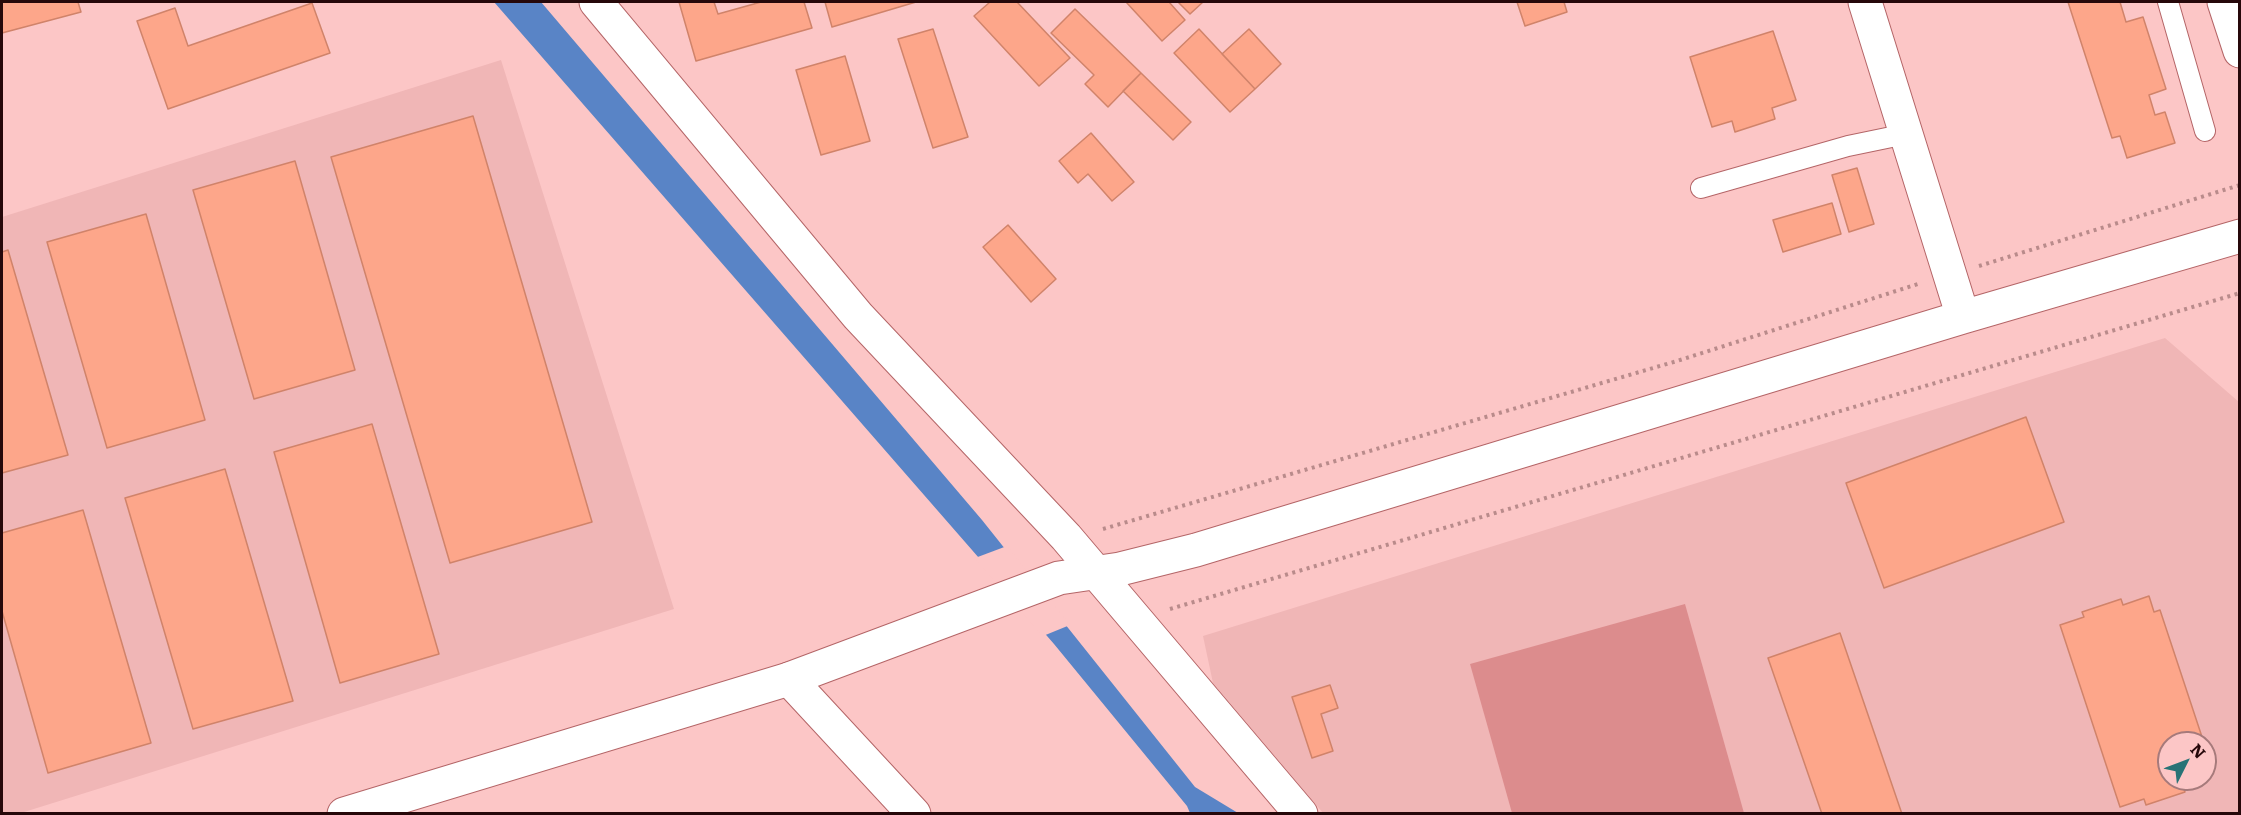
<!DOCTYPE html>
<style>
body{margin:0}
#map{position:relative;width:2241px;height:815px;overflow:hidden;background:#fcc6c6;font-family:Literata,serif}
canvas{display:block}
.frame{position:absolute;inset:0;border:3px solid #26080a;pointer-events:none}
.north{position:absolute;left:2157px;top:731px;width:60px;height:60px;box-sizing:border-box;background:#fcc6c6;border:2px solid #a67a7b;border-radius:50%;rotate:48deg;font-size:16px;font-weight:700;line-height:24px;text-align:center;color:#26080a}
.north::after{content:'';display:block;margin:auto;width:21px;height:27px;background:#287376;clip-path:polygon(50% 0,100% 100%,50% 72%,0 100%)}
</style>
<div id="map">
<canvas width="2241" height="815"></canvas>
<div class="frame"></div>
<div class="north">N</div>
</div>
<script>
const ctx = document.querySelector('canvas').getContext('2d');
ctx.lineJoin = 'round';
function fillPath(path, color) { ctx.fillStyle = color; ctx.fill(path, 'evenodd'); }
function trace(path, color, width, dash) { ctx.strokeStyle = color; ctx.lineWidth = width; ctx.lineCap = dash ? 'butt' : 'round'; ctx.setLineDash(dash || []); ctx.stroke(path); }
const built = new Path2D(`
 M501,60L674,609L21,813H2V217Z
 M2165,338L2239,402V813H1323L1213,683L1203,636ZM2169,743H2205V779H2169Z`);
const green = new Path2D(`
 M1685,604L1744,813H1512L1470,664Z`);
const water = new Path2D(`
 M494,2H541L982,520L1195,787L1238,813H1190L1187,806L1054,644Z`);
const pier = new Path2D(`
 M1007,546L1070,625L1043,636L975,558Z`);
const building = new Path2D(`
 M2,2H78L81,12L2,33Z
 M679,2H714L718,14L761,2H804L812,28L696,61Z
 M825,2H916L832,27Z
 M990,2H1017L1070,58L1039,86L974,16Z
 M1126,2H1169L1185,20L1162,41Z
 M1178,2H1203L1190,14Z
 M1517,2H1564L1567,12L1525,26Z
 M2068,2H2120L2126,22L2143,17L2166,89L2149,95L2155,115L2165,112L2175,143L2127,158L2120,136L2112,138Z
 M312,3L330,53L168,109L137,21L175,8L188,46Z
 M1075,9L1141,73L1108,107L1085,84L1094,75L1051,33Z
 M933,29L968,137L933,148L898,39Z
 M1199,29L1255,89L1230,112L1174,53Z
 M1249,29L1281,64L1255,89L1222,54Z
 M1773,31L1796,100L1772,108L1775,119L1735,132L1732,121L1712,127L1690,57Z
 M845,56L870,141L821,155L796,70Z
 M1141,73L1191,122L1173,140L1123,91Z
 M473,116L592,522L450,563L331,157Z
 M1091,133L1134,182L1112,201L1088,174L1078,183L1059,161Z
 M295,161L355,370L254,399L193,190Z
 M1857,168L1874,224L1849,232L1832,175Z
 M1832,203L1841,234L1783,252L1773,220Z
 M146,214L205,420L107,448L47,242Z
 M1008,225L1056,279L1031,302L983,247Z
 M8,250L68,455L2,473V252Z
 M2026,417L2064,522L1884,588L1846,483Z
 M372,424L439,654L340,683L274,452Z
 M225,469L293,701L193,729L125,498Z
 M83,510L151,743L48,773L2,611V533Z
 M2149,596L2154,612L2160,610L2204,743H2169V779H2205V766L2209,778L2183,786L2185,792L2146,805L2144,799L2120,807L2060,625L2084,617L2082,612L2121,599L2123,605Z
 M1840,633L1902,814H1822L1768,658Z
 M1330,685L1338,708L1321,714L1333,751L1312,758L1292,697Z`);
const path = new Path2D(`
 M1979,266L2240,185
 M1103,529L1677,361L1918,284
 M1170,609L2240,293`);
const service = new Path2D(`
 M2168,2L2205,131
 M1701,188L1848,146L1906,134`);
const minor = new Path2D(`
 M596,2L858,316L1066,537L1301,814
 M2224,2L2240,51
 M789,679L914,814`);
const tertiary = new Path2D(`
 M1865,2L1963,317
 M344,814L789,679L1059,578L1120,569L1196,550L1963,317L2240,236`);
fillPath(built, '#f0b6b6');
fillPath(green, '#dc8c8d');
fillPath(water, '#5984c6');
fillPath(pier, '#fcc6c6');
fillPath(building, '#fda68a');
trace(building, '#d0836a', 1.5);
trace(service, '#b46567', 22);
trace(minor, '#b46567', 35);
trace(tertiary, '#b46567', 35);
trace(path, '#b98b8b', 4, [3, 4.5]);
trace(service, '#fff', 20);
trace(minor, '#fff', 33);
trace(tertiary, '#fff', 33);
</script>
